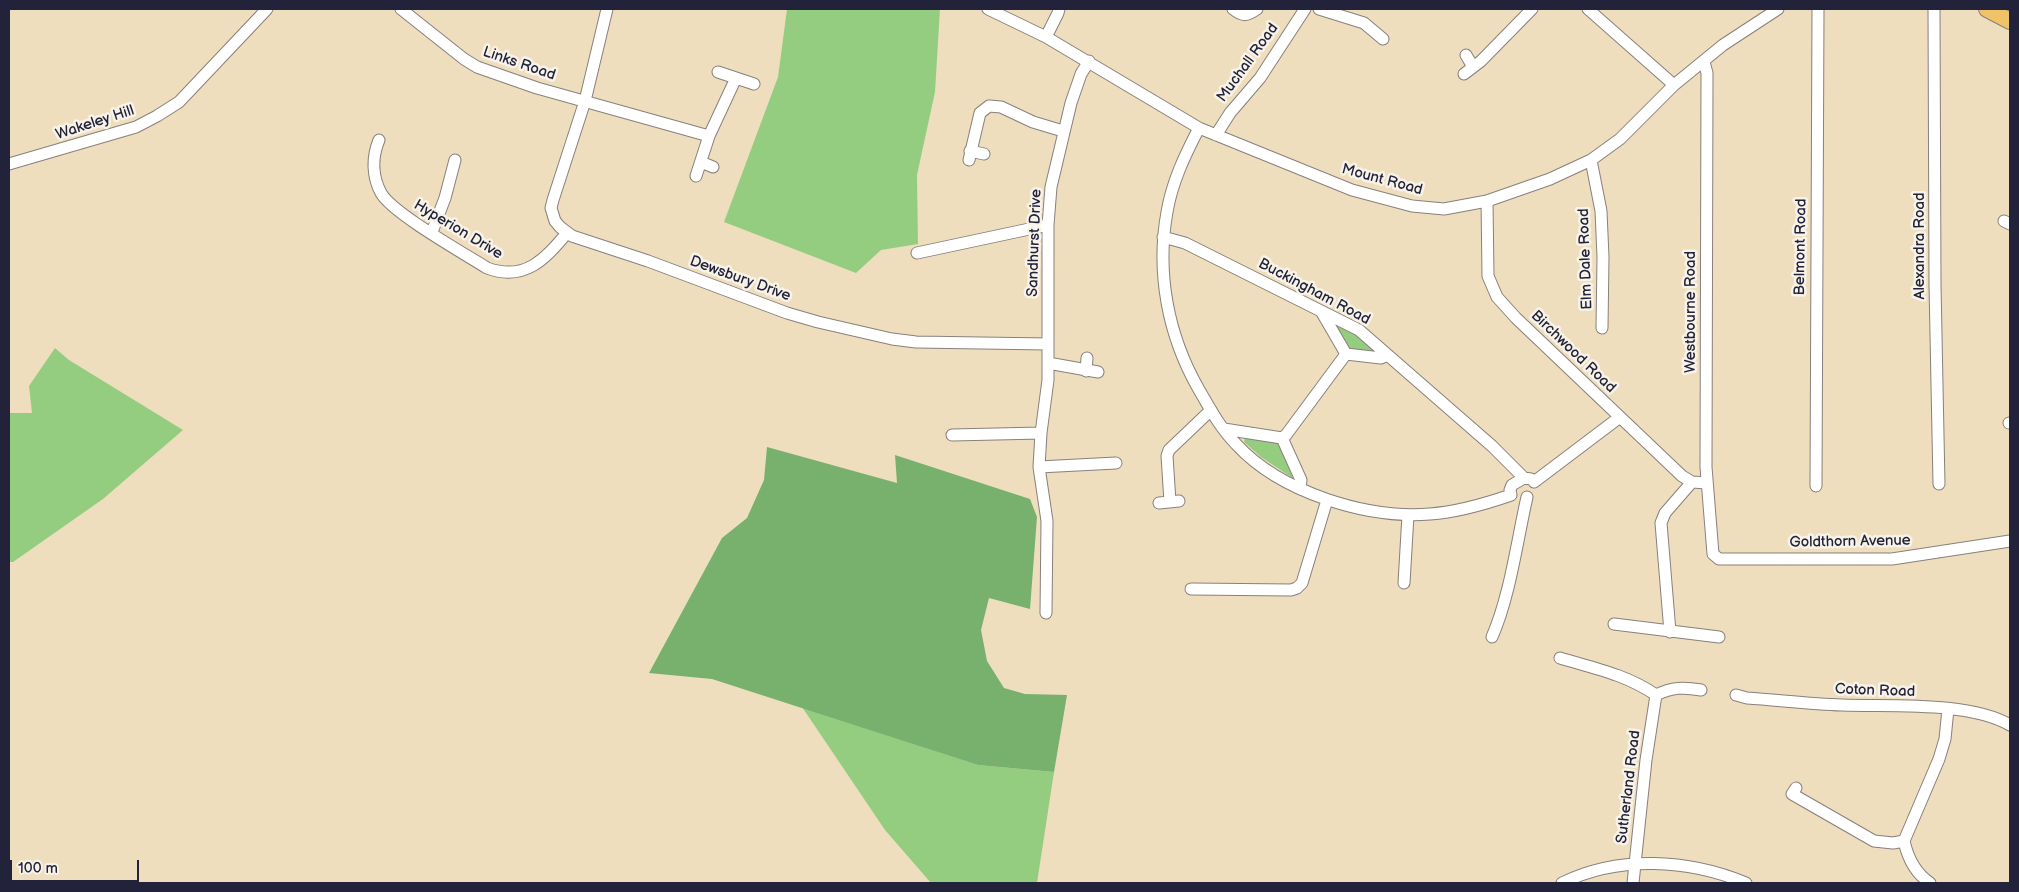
<!DOCTYPE html>
<style>
body{margin:0}
#map{position:relative;width:2019px;height:892px;overflow:hidden;background:#eedebd;font-family:"Balsamiq Sans",sans-serif}
canvas{display:block}
.frame{position:absolute;inset:0;border:10px solid #22223b;pointer-events:none}
.scale{position:absolute;left:10px;top:860px;width:129px;height:22px;box-sizing:border-box;border:2px solid #22223b;border-top:0;padding-left:6px;font-size:15px;line-height:18px;white-space:nowrap;color:#22223b;-webkit-text-stroke:4px #f7f3e8;paint-order:stroke}
</style>
<div id="map">
<canvas width="2019" height="892"></canvas>
<div class="frame"></div>
<div class="scale">100 m</div>
</div>
<script>
const ctx = document.querySelector('canvas').getContext('2d');
ctx.lineJoin = 'round';
function fillPath(path, color) { ctx.fillStyle = color; ctx.fill(path, 'evenodd'); }
function trace(path, color, width, dash) { ctx.strokeStyle = color; ctx.lineWidth = width; ctx.lineCap = dash ? 'butt' : 'round'; ctx.setLineDash(dash || []); ctx.stroke(path); }
function write(font, color, halo, rows, align = 'center') {
  ctx.font = font + ' "Balsamiq Sans",sans-serif'; ctx.lineWidth = 5; ctx.setLineDash([]); ctx.textBaseline = 'middle'; ctx.strokeStyle = halo; ctx.fillStyle = color; for (const [text, x, y, turn = 0] of rows) {
    ctx.save(); ctx.translate(x, y); ctx.rotate((+turn || 0) * Math.PI / 180); ctx.textAlign = isNaN(turn) ? turn : align; if (halo) ctx.strokeText(text, 0, 0); ctx.fillText(text, 0, 0); ctx.restore();
  }
}
const green = new Path2D(`
 M787,9H940L935,92L917,175L918,244L881,250L856,273L724,222L778,77Z
 M1339,326L1365,339L1376,352L1350,350L1337,328Z
 M55,348L69,360L183,430L103,499L13,562H9V413H32L29,386Z
 M1245,437C1285,441 1279,440 1295,476L1291,477L1261,457L1244,442Z
 M802,707L978,765L1054,772L1037,883H931L885,830Z`);
const forest = new Path2D(`
 M767,447L897,483L895,455L1030,499L1037,517L1030,609L989,598L981,630L987,661L1004,688L1025,694L1067,695L1054,772L978,765L712,679L649,673L722,538L747,518L764,480Z`);
const minor = new Path2D(`
 M401,9L464,59L477,67L537,88L709,136
 M607,9L585,101L553,200L551,208L555,221L560,227L572,236L648,261L787,313L818,322L892,339L916,342L1048,344
 M988,9L1046,37L1199,128L1352,190L1412,206L1444,209L1487,201L1550,179L1591,160L1620,139L1674,85L1723,45L1778,9
 M1233,9C1243,17 1247,16 1257,9
 M1319,9L1364,23L1383,39
 M1588,9L1674,85
 M1934,9L1935,285L1939,484
 M1046,37L1058,13L1059,9
 M1466,55L1473,67
 M1089,61L1081,74L1071,103L1051,187L1048,225V363L1098,372
 M1704,62L1707,73L1706,467L1713,554L1719,559H1892L2010,541
 M718,72L736,78
 M1464,74L1481,61L1532,9
 M1199,128C1185,155 1172,182 1167,212C1156,273 1168,335 1198,388C1209,407 1220,428 1236,444C1280,492 1366,519 1430,514C1458,512 1485,504 1511,495
 M1216,135L1230,113L1260,78L1305,9
 M379,140C372,157 372,176 381,193C392,213 465,254 487,268C525,282 545,259 567,233
 M970,151L984,154
 M969,160L980,113L989,106L1001,107L1033,122L1063,131
 M1591,160L1601,211L1603,257L1602,328
 M701,162L713,167
 M9,164L136,127L157,116L179,102L267,9
 M696,176L709,136L736,78L754,84
 M1487,201L1488,276L1497,297L1516,318L1682,476L1692,482L1707,483
 M2004,221L2010,224
 M432,232L445,198L455,160
 M1163,237L1185,243L1359,330L1492,446L1524,478
 M917,253L1048,225
 M1321,311L1346,354L1381,358L1388,355
 M1086,371L1087,358
 M2009,423H2010
 M1224,429L1282,438L1301,480L1300,488
 M952,435L1041,433
 M1282,438L1286,435L1346,354
 M1039,467L1116,463
 M1534,482L1620,417
 M1816,486L1818,9
 M1511,495L1510,490L1512,485L1524,478L1531,479
 M1170,502L1167,456L1169,450L1211,410
 M1159,503L1179,501
 M1404,583L1408,515
 M1191,589L1291,590L1297,588L1302,583L1327,500
 M1046,613L1047,521L1039,467L1041,433L1048,380V363
 M1614,624L1719,637
 M1670,632L1661,523L1665,513L1692,482
 M1492,637C1510,596 1517,541 1527,497
 M1560,658C1594,668 1627,675 1656,695
 M1736,695L1747,698C1778,700 1810,704 1842,705C1890,707 1968,701 2010,725
 M1796,788L1792,794L1874,841L1893,843L1904,841C1908,859 1915,873 1930,883
 M1904,841L1939,759L1945,739L1948,709
 M1562,883C1619,855 1688,859 1746,883
 M1633,883L1646,760L1656,695C1672,687 1684,687 1701,690`);
const highway = new Path2D(`
 M1987,9L2010,21`);
const streetNames = [
 ["Muchall Road",1248,63,-54],
 ["Links Road",519,64,19],
 ["Wakeley Hill",95,123,-18],
 ["Mount Road",1382,180,15],
 ["Hyperion Drive",458,230,31],
 ["Sandhurst Drive",1035,243,-88],
 ["Alexandra Road",1920,246,-90],
 ["Belmont Road",1801,247,-89],
 ["Elm Dale Road",1586,259,-92],
 ["Dewsbury Drive",740,279,20],
 ["Buckingham Road",1314,292,28],
 ["Westbourne Road",1691,312,-90],
 ["Birchwood Road",1573,352,44],
 ["Goldthorn Avenue",1850,542,-1],
 ["Coton Road",1875,691,2],
 ["Sutherland Road",1629,787,-83]
];
fillPath(green, '#95cd80');
fillPath(forest, '#78b06e');
trace(minor, '#88807c', 13);
trace(highway, '#88807c', 18);
trace(minor, '#fff', 11);
trace(highway, '#f0c369', 16);
write('15px', '#22223b', '#f7f3e8', streetNames);
</script>
